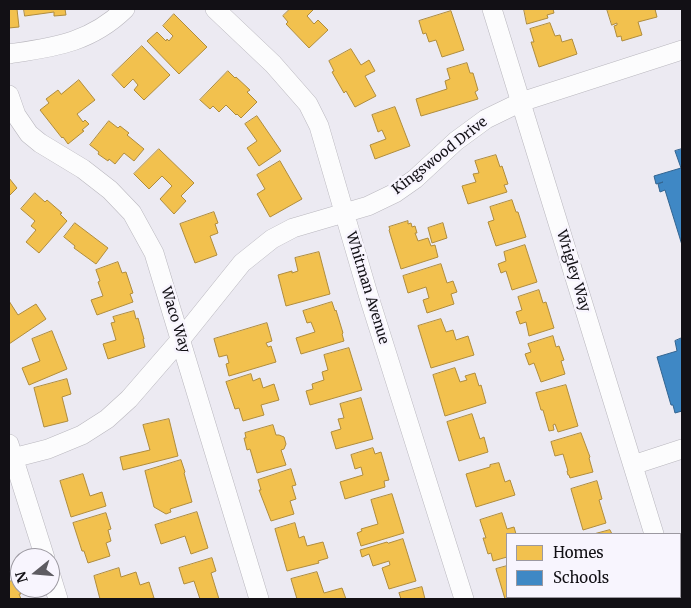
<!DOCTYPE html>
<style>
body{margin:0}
#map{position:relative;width:691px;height:608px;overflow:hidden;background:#eceaf2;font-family:Merriweather,serif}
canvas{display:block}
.frame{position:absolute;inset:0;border:10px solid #121015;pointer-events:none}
.legend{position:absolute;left:506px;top:533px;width:175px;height:65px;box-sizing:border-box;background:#f8f5fe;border:1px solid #9c99a1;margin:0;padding:6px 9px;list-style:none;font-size:15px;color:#121015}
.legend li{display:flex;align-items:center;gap:10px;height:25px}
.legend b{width:25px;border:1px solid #9c99a1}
.north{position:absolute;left:10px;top:548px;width:50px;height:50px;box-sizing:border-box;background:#f8f5fe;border:1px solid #9c99a1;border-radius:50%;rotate:253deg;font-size:14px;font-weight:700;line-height:20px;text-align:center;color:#121015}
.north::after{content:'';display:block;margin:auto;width:18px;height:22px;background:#5e5c62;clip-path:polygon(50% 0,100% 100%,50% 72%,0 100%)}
</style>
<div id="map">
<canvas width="691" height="608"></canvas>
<div class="frame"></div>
<ul class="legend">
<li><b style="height:14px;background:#f2c14e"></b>Homes</li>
<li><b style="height:14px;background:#3f88c5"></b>Schools</li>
</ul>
<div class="north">N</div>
</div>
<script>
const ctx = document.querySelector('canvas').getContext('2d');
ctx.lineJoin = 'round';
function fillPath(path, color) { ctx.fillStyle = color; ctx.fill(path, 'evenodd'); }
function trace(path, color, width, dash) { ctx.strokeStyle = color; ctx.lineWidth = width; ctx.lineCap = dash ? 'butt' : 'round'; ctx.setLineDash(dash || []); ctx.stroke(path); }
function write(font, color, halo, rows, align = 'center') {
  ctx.font = font + ' Merriweather,serif'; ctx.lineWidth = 5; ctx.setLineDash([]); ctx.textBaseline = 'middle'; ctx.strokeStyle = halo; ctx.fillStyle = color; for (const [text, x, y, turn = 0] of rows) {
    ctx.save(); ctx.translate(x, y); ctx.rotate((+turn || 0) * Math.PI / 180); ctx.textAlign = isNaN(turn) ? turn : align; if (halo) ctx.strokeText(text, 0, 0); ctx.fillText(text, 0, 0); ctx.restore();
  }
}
const homes = new Path2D(`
 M9,9H17L19,27L9,28Z
 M24,9H65L66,15L54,16V12L25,16Z
 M290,9H312L313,10L307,16L314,24L318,20L328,30L309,48L286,24L288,22L283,16Z
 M524,9H553L554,13L547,15L548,18L527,24Z
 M607,9H655L657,17L638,22L642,35L622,41L621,36L617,37L614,26L617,25V23L612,25Z
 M451,11L464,50L442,57L436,40L429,42L426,33L423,34L419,21Z
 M174,14L207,47L179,74L147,41L157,32L166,41L167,39L169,41L173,36L163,26Z
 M550,23L555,36L560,35L562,42L572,39L577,54L539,67L531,42H534L530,29Z
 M142,46L170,75L144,100L134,90L138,85L133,79L124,88L112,75Z
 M351,49L361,65L369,60L375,71L365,76L376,96L355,107L346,91L344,93L332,72L334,71L329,61Z
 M467,63L470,73H473L478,90L475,92L478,99L421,116L416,99L447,89L445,81L450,79L447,69Z
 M228,71L235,78L236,77L250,90L247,92L257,102L241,118L237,114L236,115L226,105L219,112L213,106L210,109L200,100Z
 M79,80L95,100L77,114L83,122L85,120L89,124L82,130L84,131L68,144L63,137L62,138L40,110L49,103L46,99L58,90L61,94Z
 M395,107L410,146L375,159L370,145L386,139L382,130L378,132L372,115Z
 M257,116L281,151L259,166L247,148L257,141L245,124Z
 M109,121L118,128L120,126L129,133L127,135L144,149L134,161L124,153L115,164L109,159L108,161L98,154L99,152L90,145Z
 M159,149L194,183L181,196L186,201L174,214L160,199L172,186L162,176L149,189L134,174Z
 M496,155L500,167L502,166L508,184L504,185L507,192L468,204L462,186L476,182L473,174L479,173L475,161Z
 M280,161L302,199L270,217L257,194L265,189L257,175Z
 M9,178L17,188L9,196Z
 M35,193L45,202L47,200L62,213L60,214L67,221L39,253L26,242L36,230L31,226L35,221L21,209Z
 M512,200L516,212H518L526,237L496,246L488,222L494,220L490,207Z
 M214,212L218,223L215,224L218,233L210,236L217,255L195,263L180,224Z
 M408,221V224L411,223L412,227L415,226L417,233H415L418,241L428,238L431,246L435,245L438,257L401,269L389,230L390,229L389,227Z
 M75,223L108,248L96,264L74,248L75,246L64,237Z
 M443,223L447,238L432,243L428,228Z
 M525,245L537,282L512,290L506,271L501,273L498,264L506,261L504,252Z
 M319,252L330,294L286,306L278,275L292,271V273L298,271L295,258Z
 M118,262L122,273L126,272L133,293L130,294L133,302L97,315L91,300L103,296L98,282L100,281L96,270Z
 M441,264L447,283L453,281L457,292L451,294L454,304L427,313L423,300L429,298L426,287L408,293L403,276Z
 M539,290L543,303L546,302L554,328L529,336L526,322L520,324L516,312L522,310L518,297Z
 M9,301L18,315L36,304L46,319L9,344Z
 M332,302L335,311L336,310L343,333L342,334L344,341L301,354L296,338L315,332L311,322L307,323L303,311Z
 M134,311L136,319L138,318L144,339H143L145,347L108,359L103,344L116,340L111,323L115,322L113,317Z
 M441,319L446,332L453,330L456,340L468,336L474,355L431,368L418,326Z
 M267,323L272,341L266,343L268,347L271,346L276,362L229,376L226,364L229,363L227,355L219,357L214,339Z
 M52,331L67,369L29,385L22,368L40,361L32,339Z
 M553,336L556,347L559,346L564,360L561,361L565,374L541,382L534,363L529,365L525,354L531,352L528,344Z
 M349,348L362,390L310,405L306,391L313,389L312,384L324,380L322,372L328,370L324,355Z
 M455,368L460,382L467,380L465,376L475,373L479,386L481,385L486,403L445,416L433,375Z
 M251,374L253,381L260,378L263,388L274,384L279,400L261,405L264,415L243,421L239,408L235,409L226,382Z
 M67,379L71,394L62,397L68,421L44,427L34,388Z
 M566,385L578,426L558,432L555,424L553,425L554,430L549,431L543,410H541L536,393Z
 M361,398L373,439L336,449L331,432L341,429L338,419L344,418L340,404Z
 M472,414L480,439L484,437L488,452L459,461L447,422Z
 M169,419L178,456L123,470L120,457L150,450L143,425Z
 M273,425L276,435H279L284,437L286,444L284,449L281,450L286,465L257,473L250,449L247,450L244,438H246L245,433Z
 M581,433L590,457L589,458L593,472L570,478L569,475H568L567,471H568L563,454L555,456L551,442Z
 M373,448L375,454L381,452L389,480L384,481L385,487L345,499L340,482L363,475L361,467L355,469L351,455Z
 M181,460L185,472L184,473L192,502L170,509L171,512L166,514L154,507L145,471Z
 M499,463L505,482L510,480L515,495L476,507L466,474L490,467V465Z
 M291,469L296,485L292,486L296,499L290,501L294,514L271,521L259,490H261L258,480Z
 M83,474L90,496L102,492L106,506L71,517L60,481Z
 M597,481L602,499L599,500L606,523L583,530L571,489Z
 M392,494L404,533L361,546L357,533L362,531L361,529L378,524L371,500Z
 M197,512L208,548L191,554L185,536L161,544L155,525Z
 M106,513L111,529L108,530L111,541L106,543L110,556L88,563L84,551H82L73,523Z
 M502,513L507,529L514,527L516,534H507V557L493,561L491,553L488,554L483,538H486L480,520Z
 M295,523L299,538L304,536L307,546L323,542L328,558L318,561L319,563L287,571L275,529Z
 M610,530L612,534H594Z
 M403,539L416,581L389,589L382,568L390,565L389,561L373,566L369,554L362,557L360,550L387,542L388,543Z
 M212,558L216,571L211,573L219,599H200L194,581L184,584L179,568Z
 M507,566V597H548L540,599H505L496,569Z
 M119,568L121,577L136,572L140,585L149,582L154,598L149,599H100L94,576Z
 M317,572L324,593L342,588L346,599H297L291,579Z
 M17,579L21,594H19L21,599H9V582Z
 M422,587L425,599H401L399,593Z
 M587,597H622L623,599H588Z`);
const schools = new Path2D(`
 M682,149V245L665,190L660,192L658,184L663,182L656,184L654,176L681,168L675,151Z
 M682,338V411L675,413L673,405H671L657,357L677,351L675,341Z`);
const minor = new Path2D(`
 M215,9L273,64L308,104L319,126L368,294L464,599
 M492,9L654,534
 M9,54C54,47 90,43 125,9
 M9,95L16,115L29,134L40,143L83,169L110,190L132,213L154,253L259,599
 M9,444L45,558
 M13,458L48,449L82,435L107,419L129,399L181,339L242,263L272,239L293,228L368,206L395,193L415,179L456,141L486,119L521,102L682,50
 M633,465L682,449
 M50,573L58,599
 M674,597V599`);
const streetNames = [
 ["Kingswood Drive",440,156,-38],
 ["Wrigley Way",573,271,73],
 ["Whitman Avenue",367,288,73],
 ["Waco Way",175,320,73]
];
fillPath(homes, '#f2c14e');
trace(homes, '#af8c3d', 1);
fillPath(schools, '#3f88c5');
trace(schools, '#326490', 1);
trace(minor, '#b9b7be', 20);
trace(minor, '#fcfcfd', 19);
write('14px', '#121015', '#f8f5fe', streetNames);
</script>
